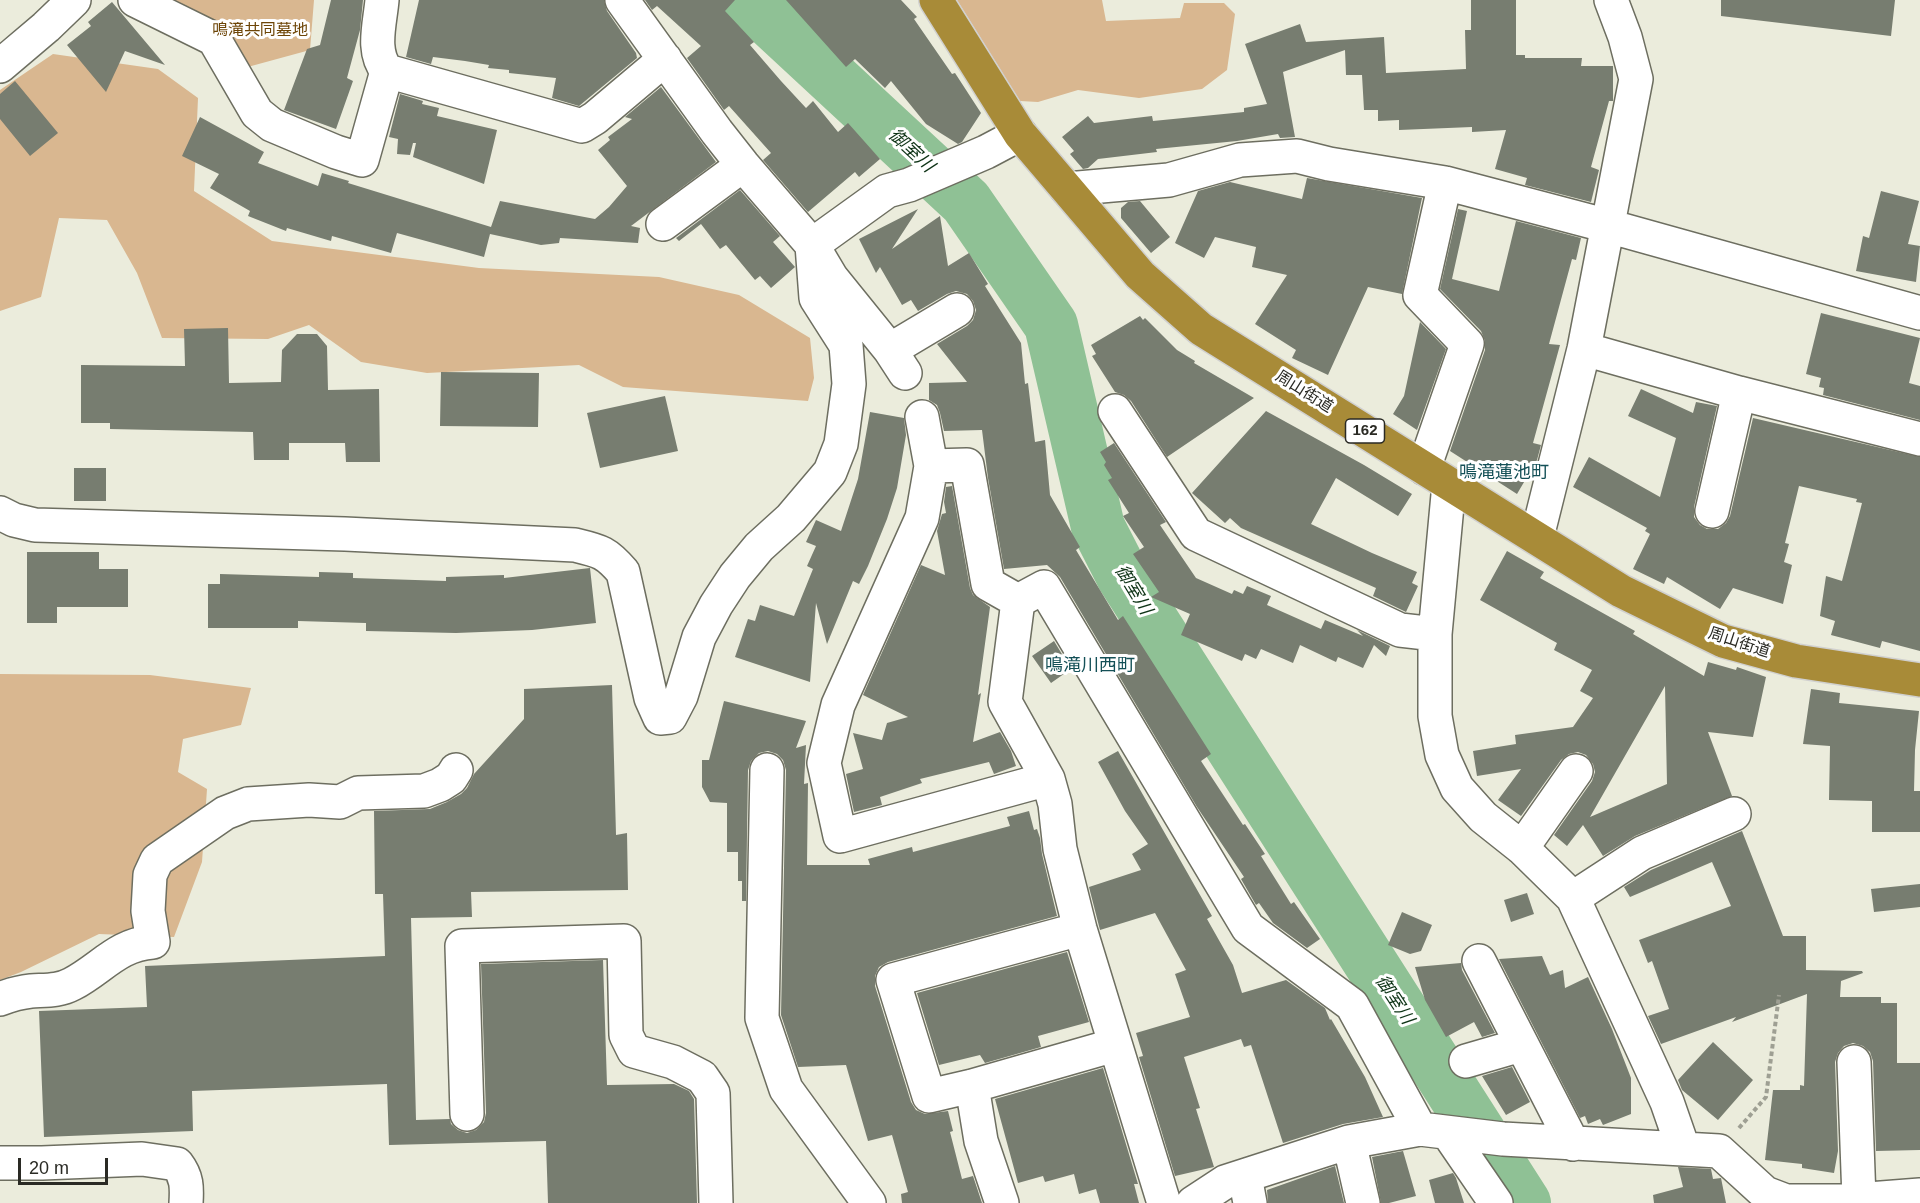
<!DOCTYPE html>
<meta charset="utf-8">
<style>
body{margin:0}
#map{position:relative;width:1920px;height:1203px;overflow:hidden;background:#ebecdc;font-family:Helvetica,sans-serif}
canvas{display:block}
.scale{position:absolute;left:18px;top:1158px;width:90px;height:27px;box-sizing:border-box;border:3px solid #2a2a24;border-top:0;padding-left:8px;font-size:18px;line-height:21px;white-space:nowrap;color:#2a2a24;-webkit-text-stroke:4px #fff;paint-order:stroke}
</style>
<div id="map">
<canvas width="1920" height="1203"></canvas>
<div class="scale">20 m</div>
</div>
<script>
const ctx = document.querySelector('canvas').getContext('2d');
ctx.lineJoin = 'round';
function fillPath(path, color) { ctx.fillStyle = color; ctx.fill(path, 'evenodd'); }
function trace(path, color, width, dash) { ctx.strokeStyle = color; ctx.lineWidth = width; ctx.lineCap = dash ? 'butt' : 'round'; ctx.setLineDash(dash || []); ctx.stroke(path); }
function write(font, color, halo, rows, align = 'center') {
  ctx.font = font + ' Helvetica,"Noto Sans JP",sans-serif'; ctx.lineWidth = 6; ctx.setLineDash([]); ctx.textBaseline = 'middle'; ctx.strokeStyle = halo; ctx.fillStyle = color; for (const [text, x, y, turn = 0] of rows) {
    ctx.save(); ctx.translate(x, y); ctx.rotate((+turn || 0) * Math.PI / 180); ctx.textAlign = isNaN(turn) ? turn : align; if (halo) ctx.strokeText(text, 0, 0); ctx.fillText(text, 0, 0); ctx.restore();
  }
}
const green = new Path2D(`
 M171,0H314L310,50L244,68L220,23Z
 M957,0H1102L1106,21L1180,18L1184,3H1224L1235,14L1227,70L1202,89L1139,98L1078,90L1038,102L1020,101Z
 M53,54L158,69L198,98L194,191L272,241L479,268L659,277L739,295L810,338L814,378L808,401L623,387L579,365L427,373L361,362L309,325L268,339L162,338L137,273L107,220L59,218L41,297L0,311V90Z
 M0,674L150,675L251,688L241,725L183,739L178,772L207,789L202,862L174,937L99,934L21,972L0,980Z`);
const river = new Path2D(`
 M748,0L966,202L1051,325L1098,527L1123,576L1524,1203`);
const building = new Path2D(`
 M331,0H363L360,30L347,78L353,81L336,129L284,110L307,49L320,45Z
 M419,0H604L607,11L636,53L637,58L579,106L552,98L556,78L509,73V70L488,68L489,65L465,61L433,57L431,64L406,57Z
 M645,0H735L725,11L754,42L750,45L781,81L806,108L813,101L838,132L848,123L880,159L859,177L855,172L808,212L763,160L771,153L729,106L724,110L687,58L701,46L657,6L652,10Z
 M786,0H901L917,17L914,19L952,74L955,73L981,113L962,142L958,144L926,124L891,81L885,88L855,59L846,67Z
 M1471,0H1516V55H1525V58H1582L1581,66H1613V101H1609L1591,167L1599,170L1591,202L1525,185L1527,178L1495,169L1506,130L1472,132V127L1399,130V120L1378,121V110H1364L1362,75H1346L1345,50L1283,72L1295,137L1280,138L1278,134L1237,141L1156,149L1157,152L1098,159L1088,168L1083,169L1070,154L1074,151L1062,137L1088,116L1094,123L1152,116L1153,121L1244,112V108L1267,104L1245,44L1300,24L1306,42L1384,37L1386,73L1466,69L1465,30H1471Z
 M1721,0H1895L1891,36L1721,16Z
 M112,2L165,65L125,51L106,92L67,45L91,26L88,22Z
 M15,81L58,133L30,156L0,119V94Z
 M661,87L716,162L631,226L640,228L638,243L560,238L559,243L541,245L490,234L484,257L397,233L391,253L332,236L331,241L287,228L286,231L248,216L250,211L210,188L219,174L182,156L200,117L264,152L258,163L318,186L322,173L349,181L348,183L491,227L500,201L595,219L609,207L627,186L598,150L610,140L608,137L632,119L625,117Z
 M400,94L423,101L422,104L439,108L437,116L497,130L484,184L413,157L416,143H413L410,155L397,154L398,139L389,137Z
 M1307,178L1422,198L1402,294L1368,287L1328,375L1292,358L1296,350L1255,324L1287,275L1252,267L1256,247L1215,237L1204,258L1175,243L1198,191L1230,182L1302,199Z
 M740,190L780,236L773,242L795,267L771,288L760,276L755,280L726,245L720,249L701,224L679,241L676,238Z
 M1881,191L1919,201L1908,244L1920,246L1916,282L1856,271L1863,236L1869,238Z
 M1140,201L1170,237L1151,253L1121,218V208L1128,202Z
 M918,209L892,249L940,216L948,266L969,253L988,284L985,286L1021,343L1025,384L1028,383L1035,442L1045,440L1050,495L1080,547L1076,550L1118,620L1123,616L1211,754L1201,761L1243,825L1245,824L1265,854L1261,856L1291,904L1294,902L1320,939L1307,948L1273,923L1259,903L1256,905L1241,879L1244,877L1197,807L1060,577L1047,565L1004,569L988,478L982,430L944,431L940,413L937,405L929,400V383L967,382L937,344L967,326L973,320L976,310L973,301L967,294L956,291L947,294L918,311L911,300L902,305L880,267L876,273L859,239Z
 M1458,209L1467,211L1452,279L1499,291L1516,221L1581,238L1576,260L1572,259L1549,344L1560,345L1533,443L1541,445L1537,460L1517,494L1450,451L1485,350V341L1481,331L1440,289Z
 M1821,313L1920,338L1909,383L1920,386V420L1823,395L1824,388L1819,387L1821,378L1806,374Z
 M1140,316L1143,320L1145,318L1177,350L1195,361L1194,363L1254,398L1167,457L1131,401L1124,395L1115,392L1092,356L1096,354L1091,345Z
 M1420,322L1446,349L1417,430L1393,414L1404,396Z
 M228,328L229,383L281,382L282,350L297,334H317L327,346L328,390L379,389L380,462H346L345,443H289V460H254L253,432L110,429V423H81V365L185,366L184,329Z
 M441,372L539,373L538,427L440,426Z
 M1641,389L1693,413L1696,402L1717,406L1694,507V517L1700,525L1707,529H1718L1726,523L1730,516L1753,418L1920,457V651L1882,641L1880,648L1831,635L1835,621L1820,616L1826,576L1842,581L1862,503L1856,502L1857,499L1799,486L1785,543L1789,544L1784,562L1792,565L1783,604L1733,588L1720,609L1667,577L1664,584L1633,569L1650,534L1645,531L1647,528L1573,487L1589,457L1660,497L1676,438L1628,416Z
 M665,396L678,451L600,468L587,413Z
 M1266,411L1364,465L1412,494L1398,516L1336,478L1311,524L1372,553L1417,572L1412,583L1418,586L1406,612L1373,596L1376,588L1241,528L1230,518L1225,523L1192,493Z
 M870,412L904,418L906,435L897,488L887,519L868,566L859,584L853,581L827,644L816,603L810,682L735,657L748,619L755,621L760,605L794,616L813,569L807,566L816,546L806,542L816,520L841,531L858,479Z
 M1114,443L1166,522L1160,525L1196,578L1232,594L1234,590L1243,594L1247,586L1271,596L1267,605L1321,629L1325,620L1363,636L1357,630L1390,646L1386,656L1374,645L1363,668L1338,657L1336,662L1300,645L1293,663L1261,649L1256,659L1245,654L1242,661L1181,635L1190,614L1151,597L1159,592L1133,554L1144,547L1123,516L1129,513L1108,480L1112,478L1104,465L1106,462L1100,452Z
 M74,468H106V501H74Z
 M952,486L970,588L973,595L990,607L978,695L981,693L973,742L1000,732L1011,751L1016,766L994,774L989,762L920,779L922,783L880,797L882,805L854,812L846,774L863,769L853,733L882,740L887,723L908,717L863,695L921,565L945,575L937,531L942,514L946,513L944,502L946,487Z
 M1507,551L1544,572L1540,578L1635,631L1633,634L1704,676L1708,662L1736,670L1737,667L1766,677L1753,737L1708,732L1732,796L1635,836L1603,856L1583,825L1567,846L1554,835L1592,781L1595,772L1593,764L1586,755L1578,752L1569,754L1561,760L1521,816L1498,800L1521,769L1477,776L1473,751L1516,744L1515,735L1573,727L1593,698L1580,691L1592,670L1554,650L1557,643L1480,600ZM1665,686L1667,784L1590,817Z
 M27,552H99V569H128V607H57V623H27Z
 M590,568L596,623L532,630L456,633L366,631V623L298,621V628H208V584H220V574L319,577V572L353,573V578L446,581V577L504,575V578Z
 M1054,641L1071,669L1051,683L1032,656Z
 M612,685L616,835L627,833L628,890L471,892L472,917L411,918L416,1120L450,1119L451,1124L458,1130L467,1133L476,1130L484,1122L486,1113L481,964L603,960L607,1085L674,1084L689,1091L694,1099L697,1203H548L546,1141L389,1145L387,1084L192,1091L193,1131L44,1137L39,1011L147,1007L145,966L385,956L383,894H375L374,811L430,809L447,802L461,794L467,788L474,774L524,719V689Z
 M1811,689L1840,693L1839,703L1919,711L1915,750L1914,791H1920V832H1872V801L1829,800L1830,746L1803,744Z
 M724,701L806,721L796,748L806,745L804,784L808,783L807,865H870L868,859L912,847L913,852L1010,826L1007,817L1029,811L1034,830L1037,829L1040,838L1042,854L1057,916L888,962L879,967L875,976V986L911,1102L916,1110L925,1114L948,1111L953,1131L950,1132L962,1179L973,1176L982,1203H902L901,1194L908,1192L892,1135L868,1141L846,1065L798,1067L781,1015L786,770L783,760L777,754L768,751L759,753L751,761L748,770L746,901H742V881H738V852H727V803L710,802L702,787V760H709Z
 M1118,751L1212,916L1207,919L1233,965L1242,993L1286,980L1325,1008L1330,1020L1331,1019L1365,1077L1383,1117L1343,1124L1283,1143L1251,1045L1244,1047L1241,1039L1184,1057L1200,1108L1196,1109L1214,1167L1175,1176L1139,1057L1143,1056L1136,1033L1190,1017L1175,974L1186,970L1155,913L1100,930L1089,887L1141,870L1132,854L1148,844L1125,811L1098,762Z
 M1742,831L1783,936H1806V970L1862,971L1863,973L1841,981L1840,997H1881V1003H1897V1063H1920V1150L1876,1151L1873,1061L1870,1052L1863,1046L1853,1043L1844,1046L1838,1053L1835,1062L1838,1151L1834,1173L1802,1168V1164L1765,1160L1773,1090H1800V1085L1804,1086L1807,994L1732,1022L1736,1017L1661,1044L1648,1016L1669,1009L1652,961L1648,963L1639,940L1731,906L1712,862L1630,897L1624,887L1651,870Z
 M1920,884V907L1874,912L1871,889Z
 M1527,893L1534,914L1511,922L1504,900Z
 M1402,912L1432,925L1421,951L1410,954L1388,945Z
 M1067,952L1089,1022L1038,1036L1041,1047L985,1063L980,1055L939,1065L917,993Z
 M1542,956L1550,975L1563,970L1565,988L1588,977L1612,1029L1631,1078V1114L1603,1125L1600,1119L1588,1124L1585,1116L1580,1118L1499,959Z
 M1461,963L1462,970L1495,1033L1482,1037L1474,1022L1446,1037L1425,1000L1415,967Z
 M1713,1042L1753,1080L1718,1120L1682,1090L1678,1080Z
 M1512,1067L1530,1102L1506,1115L1482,1076Z
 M1103,1068L1138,1184H1134L1139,1203H1100L1096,1189L1079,1194L1074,1174L1045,1182L1043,1176L1018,1183L995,1099Z
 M1403,1151L1416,1196L1389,1203H1381L1372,1157Z
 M1335,1166L1344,1203H1268L1267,1190Z
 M1678,1167L1711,1169L1713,1179L1721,1178L1726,1203H1654L1653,1195L1683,1187Z
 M1453,1173L1456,1178L1464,1203H1435L1429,1180Z`);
const path = new Path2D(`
 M1739,1128L1766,1097L1779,995`);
const minor = new Path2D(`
 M135,0L214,39L257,113L272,125L336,152L362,160L387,71
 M382,0C380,24 371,51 387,71L582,126L595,118L665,59
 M622,0L717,132L743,165L812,245L831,277L890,350L905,373
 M0,66L46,27L74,0
 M1067,189L1169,180L1240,160L1297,156L1329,164L1445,183L1608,226L1920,313
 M663,224L743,165
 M812,245L887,191L909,185L986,152L1020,134
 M1584,349L1739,393L1920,439
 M890,350L957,310
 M1115,411L1196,534L1400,630L1435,634
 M922,417L931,466
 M1424,468L1467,344L1420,295L1445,183
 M1449,484L1435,634V716L1442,755L1457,788L1483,817L1522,848L1573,898L1667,1102L1683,1148
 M1712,511L1739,393
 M0,513L14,520L35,525L345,534L575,545C600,551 606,552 623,572L651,698L660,718L670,717L681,696L699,637L716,605L735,576L759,547L791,518L830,472L841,444L849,384L846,345L816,298L812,245
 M1537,537L1584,349L1636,79L1625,37L1611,0
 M1018,601L988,584L967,465L931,466L922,518L838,705L824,763L840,836L1048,779
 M1018,601L1044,587L1248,928L1352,1005L1420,1129
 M1018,601L1005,702L1048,779L1055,804L1060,849L1080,929L1164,1203
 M767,770L762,1018L786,1089L869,1203
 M1522,848L1576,771
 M1573,898L1642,853L1734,814
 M1080,929L893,980L929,1096L972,1086L1115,1045
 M1479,961L1573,1144
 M0,999C10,995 21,992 31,991C46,990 59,991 72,984C101,969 118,944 153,942L148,911L150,875L157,860L225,813L248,804L309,800L340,802L358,793L424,791L440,785L451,778L456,770
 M1466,1061L1521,1045
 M1854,1062L1859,1199
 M972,1086L981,1141L1002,1203
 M467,1114L462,946L624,941L626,1035L634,1051L673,1062L702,1077L713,1093L716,1203
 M1448,1133L1496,1203
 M1349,1142L1363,1203
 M0,1163H42L142,1159L177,1164C187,1177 187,1187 186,1203
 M1245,1176L1250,1203
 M1193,1203L1225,1182L1349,1142L1420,1129L1503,1139L1719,1151L1765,1193L1786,1201H1843L1920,1195`);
const highway = new Path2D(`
 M936,0L1020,134L1140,275L1201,329L1621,591L1723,641L1796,661L1920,680`);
const shields = [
 [1365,431,39]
];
const shieldNames = [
 ["162",1365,431]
];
const parkNames = [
 ["鳴滝共同墓地",260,31]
];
const streetNames = [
 ["周山街道",1304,392,32],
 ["周山街道",1739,643,18]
];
const waterNames = [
 ["御室川",911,151,43],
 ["御室川",1133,590,59],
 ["御室川",1394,1000,57]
];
const neighbourhoodNames = [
 ["鳴滝蓮池町",1504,473],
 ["鳴滝川西町",1090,666]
];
fillPath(green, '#d9b790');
trace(river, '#8fc195', 54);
fillPath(building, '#777d70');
trace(minor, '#6d6e60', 36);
trace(highway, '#d0d0cf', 36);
trace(path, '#9e9f93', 4, [4.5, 3]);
trace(minor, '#fff', 33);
trace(highway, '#a88b38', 33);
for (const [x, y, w] of shields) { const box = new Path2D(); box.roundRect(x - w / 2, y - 12, w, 24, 4.5); ctx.fillStyle = '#fff'; ctx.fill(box); trace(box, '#2a2a24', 1.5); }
write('bold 15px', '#2a2a24', null, shieldNames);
write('16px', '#6d4507', '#fff', parkNames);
write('16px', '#2a2a24', '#fff', streetNames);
write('italic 18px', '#0d3215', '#fff', waterNames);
write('18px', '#145057', '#fff', neighbourhoodNames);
</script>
